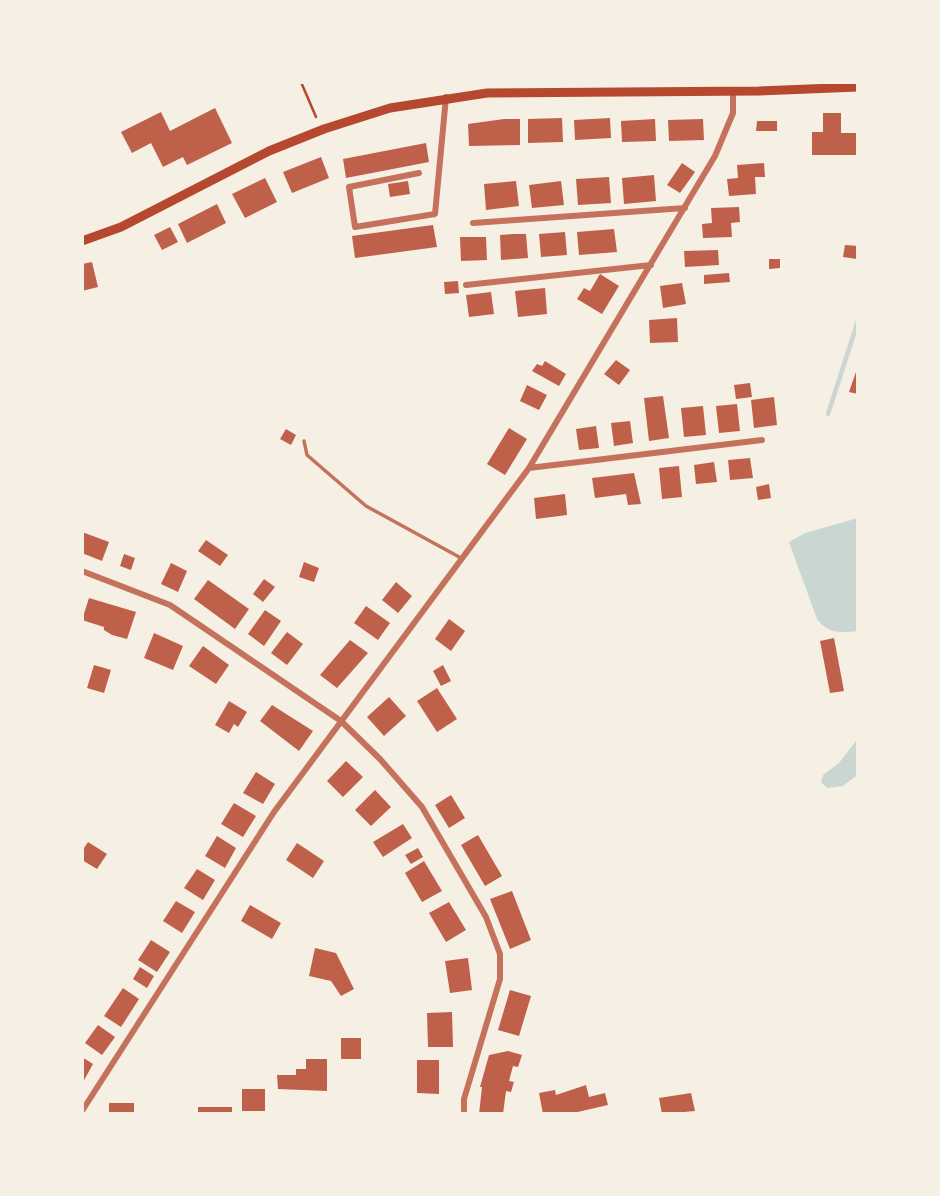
<!DOCTYPE html>
<style>
body{margin:0}
#map{position:relative;width:940px;height:1196px;overflow:hidden;background:#f6efe4;font-family:Lato,sans-serif}
canvas{display:block}
.frame{position:absolute;inset:0;border:84px solid #f6efe4;pointer-events:none}
</style>
<div id="map">
<canvas width="940" height="1196"></canvas>
<div class="frame"></div>
</div>
<script>
const ctx = document.querySelector('canvas').getContext('2d');
ctx.lineJoin = 'round';
function fillPath(path, color) { ctx.fillStyle = color; ctx.fill(path, 'evenodd'); }
function trace(path, color, width, dash) { ctx.strokeStyle = color; ctx.lineWidth = width; ctx.lineCap = dash ? 'butt' : 'round'; ctx.setLineDash(dash || []); ctx.stroke(path); }
const water = new Path2D(`
 M858,518V631C841,633 828,634 817,619L789,542L805,533Z
 M856,741V776L843,786L827,788L821,782L823,775L839,763Z`);
const stream = new Path2D(`
 M828,414L858,321`);
const building = new Path2D(`
 M215,108L232,143L187,165L183,157L163,167L151,143L132,153L121,132L161,112L170,131Z
 M823,113H841V133H858V155H812V132H823Z
 M562,118L563,142L528,143V119Z
 M610,118L611,138L575,140L574,120Z
 M504,119H520V145L469,146L468,124Z
 M655,119L656,141L622,142L621,121Z
 M703,119L704,140L669,141L668,120Z
 M757,121H777V131H756Z
 M426,143L429,162L346,178L343,159Z
 M321,157L329,178L292,193L283,172Z
 M682,163L695,172L680,193L667,185Z
 M764,163L765,177H755L756,194L729,196L727,179L738,178L737,165Z
 M654,175L656,201L624,204L622,178Z
 M609,177L611,203L578,205L576,179Z
 M265,178L277,202L245,218L232,194Z
 M408,181L410,194L390,197L388,184Z
 M516,181L519,206L486,210L484,184Z
 M561,181L564,205L532,208L529,185Z
 M217,204L226,223L187,243L178,224Z
 M739,207L740,222L731,223L732,237L703,238L702,224L712,223L711,208Z
 M433,225L437,247L355,258L352,236Z
 M170,227L178,242L162,250L154,235Z
 M614,229L617,252L579,255L577,232Z
 M565,232L567,255L541,257L539,234Z
 M513,234H526L528,258L501,260L500,235Z
 M460,237H486L487,260L461,261Z
 M845,245L858,246L857,259L843,257Z
 M718,250L719,265L685,267L684,251Z
 M769,259H780V268L769,269Z
 M92,262L98,287L82,291V264Z
 M729,273L730,282L704,284V275Z
 M600,274L619,286L602,314L577,299L584,288L590,291Z
 M458,281L459,293L445,294L444,282Z
 M682,283L686,304L663,308L660,286Z
 M545,288L547,314L518,317L515,291Z
 M491,292L494,314L469,317L466,295Z
 M677,318L678,342L650,343L649,320Z
 M616,360L630,370L619,385L604,374Z
 M545,361L566,374L559,386L532,371L537,364L542,366Z
 M857,369H858V394L849,392Z
 M750,383L752,397L736,399L734,385Z
 M527,385L547,395L539,410L520,401Z
 M663,396L669,438L649,441L644,398Z
 M774,397L777,425L754,428L751,400Z
 M737,404L740,431L719,433L716,406Z
 M703,406L706,435L684,437L681,408Z
 M630,421L633,443L614,446L611,423Z
 M596,426L599,448L579,450L576,429Z
 M509,428L527,439L505,475L487,464Z
 M286,429L296,435L291,445L280,439Z
 M750,458L753,478L730,480L728,460Z
 M714,462L717,482L696,484L694,465Z
 M679,466L682,497L662,499L659,468Z
 M634,473L641,504L628,505L626,494L595,498L592,478Z
 M769,484L771,498L758,500L756,487Z
 M565,494L567,515L536,519L534,498Z
 M82,532L109,542L102,561L82,553Z
 M206,540L228,555L220,566L198,551Z
 M124,554L135,558L131,570L120,566Z
 M304,562L319,568L314,582L299,577Z
 M171,563L187,571L178,592L161,584Z
 M264,579L275,587L263,602L253,594Z
 M208,580L249,609L235,629L194,599Z
 M396,582L412,596L398,613L382,600Z
 M89,598L136,612L127,639L112,635L104,630V627L82,620Z
 M366,606L390,623L378,640L354,623Z
 M265,610L281,621L264,646L248,634Z
 M449,619L465,631L451,651L435,639Z
 M287,632L303,644L287,665L271,653Z
 M154,633L183,646L173,670L144,658Z
 M834,638L844,691L830,693L820,641Z
 M350,640L368,653L337,688L320,675Z
 M203,646L229,665L216,684L189,666Z
 M94,665L111,670L104,693L87,688Z
 M443,665L451,681L441,686L433,671Z
 M437,688L457,719L437,732L417,701Z
 M389,697L406,716L384,736L367,717Z
 M229,701L247,712L238,727L234,724L229,733L215,725Z
 M272,705L313,731L299,751L260,721Z
 M346,761L363,777L343,797L327,781Z
 M256,772L275,784L263,804L243,793Z
 M375,790L391,807L371,826L355,810Z
 M451,795L465,818L449,828L435,805Z
 M234,803L256,816L243,837L221,824Z
 M403,824L412,838L383,857L373,842Z
 M478,835L502,876L485,886L461,845Z
 M217,836L236,848L225,868L205,856Z
 M88,842L107,854L97,869L82,860V851Z
 M297,843L324,861L313,878L286,860Z
 M418,848L423,857L411,864L405,855Z
 M424,861L442,891L422,902L405,873Z
 M197,869L215,880L203,900L184,888Z
 M512,891L531,940L510,949L490,899Z
 M176,901L195,912L182,933L163,921Z
 M449,902L466,930L446,942L429,913Z
 M250,905L281,923L272,939L241,921Z
 M151,940L170,952L157,972L138,960Z
 M315,948L336,953L354,989L341,996L331,981L309,976Z
 M468,958L472,990L450,993L445,961Z
 M140,967L154,976L147,988L133,979Z
 M123,988L139,999L121,1027L104,1016Z
 M510,990L531,996L519,1036L498,1030Z
 M452,1012L453,1047H428L427,1013Z
 M98,1025L115,1037L102,1055L85,1043Z
 M341,1038H361V1059H341Z
 M508,1051L522,1055L518,1067L513,1066L509,1081L514,1082L511,1092L506,1091L503,1114H479L482,1087H480L489,1055Z
 M82,1057L93,1064L82,1084Z
 M306,1059H327V1091L278,1089L277,1075H296V1069H306Z
 M417,1060H439V1094L417,1093Z
 M586,1085L589,1097L605,1093L608,1105L569,1114H543L539,1093L555,1090L556,1095Z
 M242,1089H265V1111H242Z
 M691,1093L695,1111L662,1114L659,1098Z
 M109,1103H134V1114H109Z
 M198,1107H232V1114H198Z`);
const path = new Path2D(`
 M301,82L316,117`);
const service = new Path2D(`
 M304,441L307,455L366,506L461,558`);
const minor = new Path2D(`
 M419,173L349,187L355,227L435,214L446,97
 M473,223L685,208
 M466,285L651,265
 M529,468L762,440
 M82,571L170,605L341,721L380,759L422,807L486,917L500,954V979L464,1099V1114
 M82,1111L274,812L529,468L715,156L733,113V92`);
const secondary = new Path2D(`
 M82,241L121,227L269,151L324,129L390,108L487,93L759,91L858,87`);
fillPath(water, '#c9d6d2');
trace(stream, '#c9d6d2', 4.5);
fillPath(building, '#bf614a');
trace(path, '#b5482f', 2.5);
trace(service, '#c5725c', 3.5);
trace(minor, '#c5725c', 6);
trace(secondary, '#b5482f', 9);
</script>
